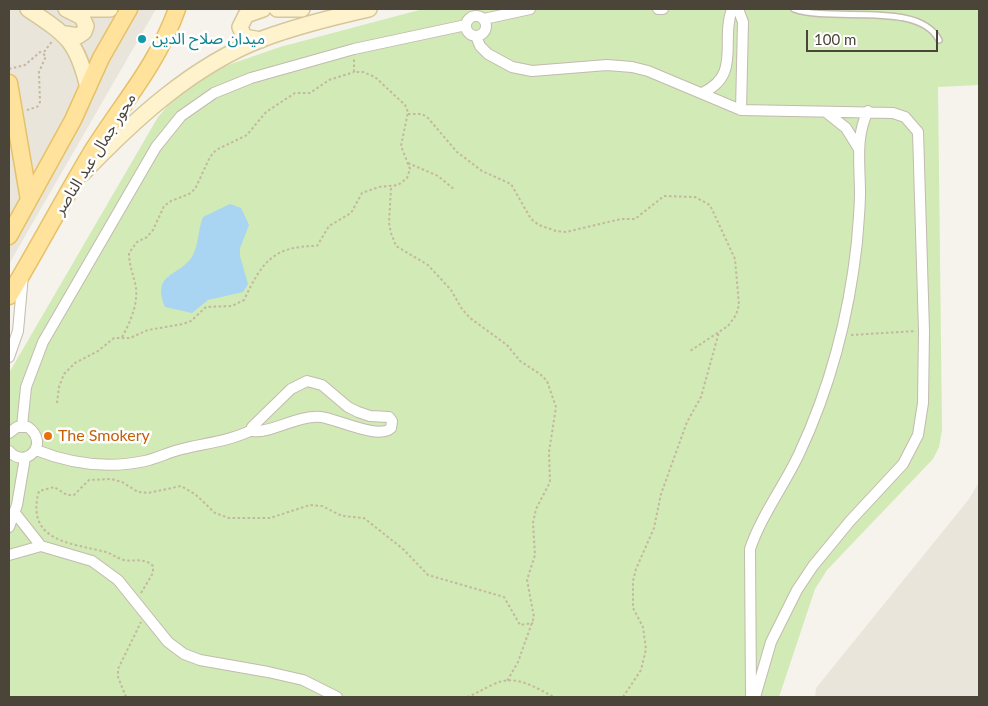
<!DOCTYPE html>
<meta charset="utf-8">
<style>
body{margin:0}
#map{position:relative;width:988px;height:706px;overflow:hidden;background:#f6f3ec;font-family:Lato,sans-serif}
canvas{display:block}
.frame{position:absolute;inset:0;border:10px solid #4b4439;pointer-events:none}
.scale{position:absolute;left:806px;top:30px;width:132px;height:22px;box-sizing:border-box;border:2px solid #4b4439;border-top:0;padding-left:6px;font-size:15px;line-height:18px;white-space:nowrap;color:#4b4439;-webkit-text-stroke:4px #fff;paint-order:stroke}
</style>
<div id="map">
<canvas width="988" height="706"></canvas>
<div class="frame"></div>
<div class="scale">100 m</div>
</div>
<script>
const ctx = document.querySelector('canvas').getContext('2d');
ctx.lineJoin = 'round';
function fillPath(path, color) { ctx.fillStyle = color; ctx.fill(path, 'evenodd'); }
function trace(path, color, width, dash) { ctx.strokeStyle = color; ctx.lineWidth = width; ctx.lineCap = dash ? 'butt' : 'round'; ctx.setLineDash(dash || []); ctx.stroke(path); }
function write(font, color, halo, rows, align = 'center') {
  ctx.font = font + ' Lato,"Noto Sans Arabic",sans-serif'; ctx.lineWidth = 5; ctx.setLineDash([]); ctx.textBaseline = 'middle'; ctx.strokeStyle = halo; ctx.fillStyle = color; for (const [text, x, y, turn = 0] of rows) {
    ctx.save(); ctx.translate(x, y); ctx.rotate((+turn || 0) * Math.PI / 180); ctx.textAlign = isNaN(turn) ? turn : align; if (halo) ctx.strokeText(text, 0, 0); ctx.fillText(text, 0, 0); ctx.restore();
  }
}
const residential = new Path2D(`
 M9,9H156L9,264Z
 M979,482V697H815L816,688L969,499Z`);
const green = new Path2D(`
 M423,9H979V85L938,87L942,430L939,447L933,459L827,570L815,589L779,697H9V373L158,117L177,95L206,75L228,65L280,47Z`);
const water = new Path2D(`
 M230,204L241,208L249,225L240,248V256L248,284L243,292L208,300L192,313L165,307C151,271 180,278 193,255C199,243 198,229 203,217Z`);
const path = new Path2D(`
 M44,52L53,40
 M9,69L25,65L40,52L46,56L39,72L40,102L37,107L27,110
 M408,114H422L428,118L457,152L482,171L511,184L531,219L539,225L556,231L566,232L621,219H635L664,196L695,197L710,205L735,259L739,305L736,315L728,326L690,351
 M408,163L438,176L455,190
 M391,188L389,223L391,233L396,246L428,265L451,290L462,309L470,318L507,345L520,361L540,374L547,381L556,407L549,452L550,482L536,509L533,523L535,555L527,580L534,617L518,662L507,681
 M851,335L916,331
 M122,337C130,323 138,304 136,288C134,276 129,266 129,253L137,242L147,237L153,230L164,206L171,201L189,194L195,189L210,157L216,150L247,135L266,112L295,93H310L329,80L354,72
 M57,403L59,387L64,374L75,363L98,351L114,338H130L148,330L183,324L191,321L206,307L232,306L244,300C262,262 273,246 317,246L329,226L351,213L362,193L379,187L398,185L407,178L410,169L401,146L408,112L405,105L375,77L363,72H354V58
 M141,593L153,573V566C144,557 134,562 124,560C117,558 112,554 106,552C70,543 25,541 39,491L54,487L67,495H74L89,480L111,479L122,482L138,492L148,493L181,486L195,494L215,513L229,518H270L310,505L322,506L342,516L364,518L403,549L428,575L504,597L520,625L533,623
 M126,697L118,677V669L141,622
 M467,697C476,694 483,689 492,685C515,673 534,687 554,697
 M623,697L641,670L646,649L643,627L633,608V581L636,569L654,528L661,494L687,422L701,397L719,332`);
const service = new Path2D(`
 M794,9C832,23 919,0 939,40`);
const minor = new Path2D(`
 M658,9H663
 M738,9L743,22L741,110
 M466 26a10 10 0 1 1 20 0a10 10 0 1 1-20 0Z
 M484,19L530,9
 M476,36L480,46L488,54L512,67L532,71L607,65L632,67L648,71L741,110L893,113L905,117L918,132L924,331L923,403L918,435L903,464L850,521L813,566L797,590L771,642L755,697
 M702,93C742,75 720,41 732,9
 M826,112L846,128L859,149
 M9,357L18,331L23,275
 M307,381L322,385L348,407L358,412L370,416L389,417L392,421L391,428C379,440 337,419 321,417C297,415 270,434 253,431L252,427L291,389Z
 M22,426L26,387L43,342L156,147L181,116L214,93L251,78L354,49L466,25
 M9,433L17,427H28C51,444 25,470 9,451
 M36,450C71,464 107,469 145,461C158,458 169,452 182,449C206,443 230,441 252,430
 M15,513L41,546
 M9,527L17,505L25,458
 M9,555L41,546L92,561L118,580L168,642L184,654L200,660L268,672L303,680L337,697
 M751,696L750,549C761,516 784,486 799,454C830,388 849,315 857,242C858,226 860,210 860,193C860,165 855,137 868,111`);
const secondary = new Path2D(`
 M28,9C67,35 77,41 88,88
 M90,9H110
 M277,9H302
 M65,34L78,36L84,32L86,26L82,17L66,9
 M261,40L244,37L240,27L246,15L263,9
 M83,173C134,120 192,66 262,39C297,26 333,17 369,9`);
const primary = new Path2D(`
 M9,83L29,200
 M9,236L73,120L101,58L129,9
 M9,296C38,248 64,198 93,150C124,101 157,65 177,9`);
const markers = [
 [142,39,5,"#0f9aa8"],
 [48,436,5,"#e8710a"]
];
const cultureNames = [
 ["ميدان صلاح الدين",152,39]
];
const streetNames = [
 ["محور جمال عبد الناصر",95,154,-58]
];
const foodNames = [
 ["The Smokery",58,436]
];
fillPath(residential, '#eae5da');
fillPath(green, '#d2eab5');
fillPath(water, '#a9d4f2');
trace(service, '#c2bbae', 8);
trace(minor, '#c2bbae', 12);
trace(secondary, '#d6c79b', 18);
trace(primary, '#e6c16a', 19);
trace(path, '#c4b79f', 2, [2.5, 2.5]);
trace(service, '#fff', 5);
trace(minor, '#fff', 10);
trace(secondary, '#fff3cd', 15);
trace(primary, '#ffe39c', 16);
for (const [x, y, r, color] of markers) { const dot = new Path2D(); dot.arc(x, y, r, 0, 2 * Math.PI); ctx.fillStyle = color; ctx.fill(dot); trace(dot, '#fff', 2); }
write('16px', '#0d838f', '#fff', cultureNames, 'left');
write('16px', '#4b4439', '#fff', streetNames);
write('16px', '#c56008', '#fff', foodNames, 'left');
</script>
